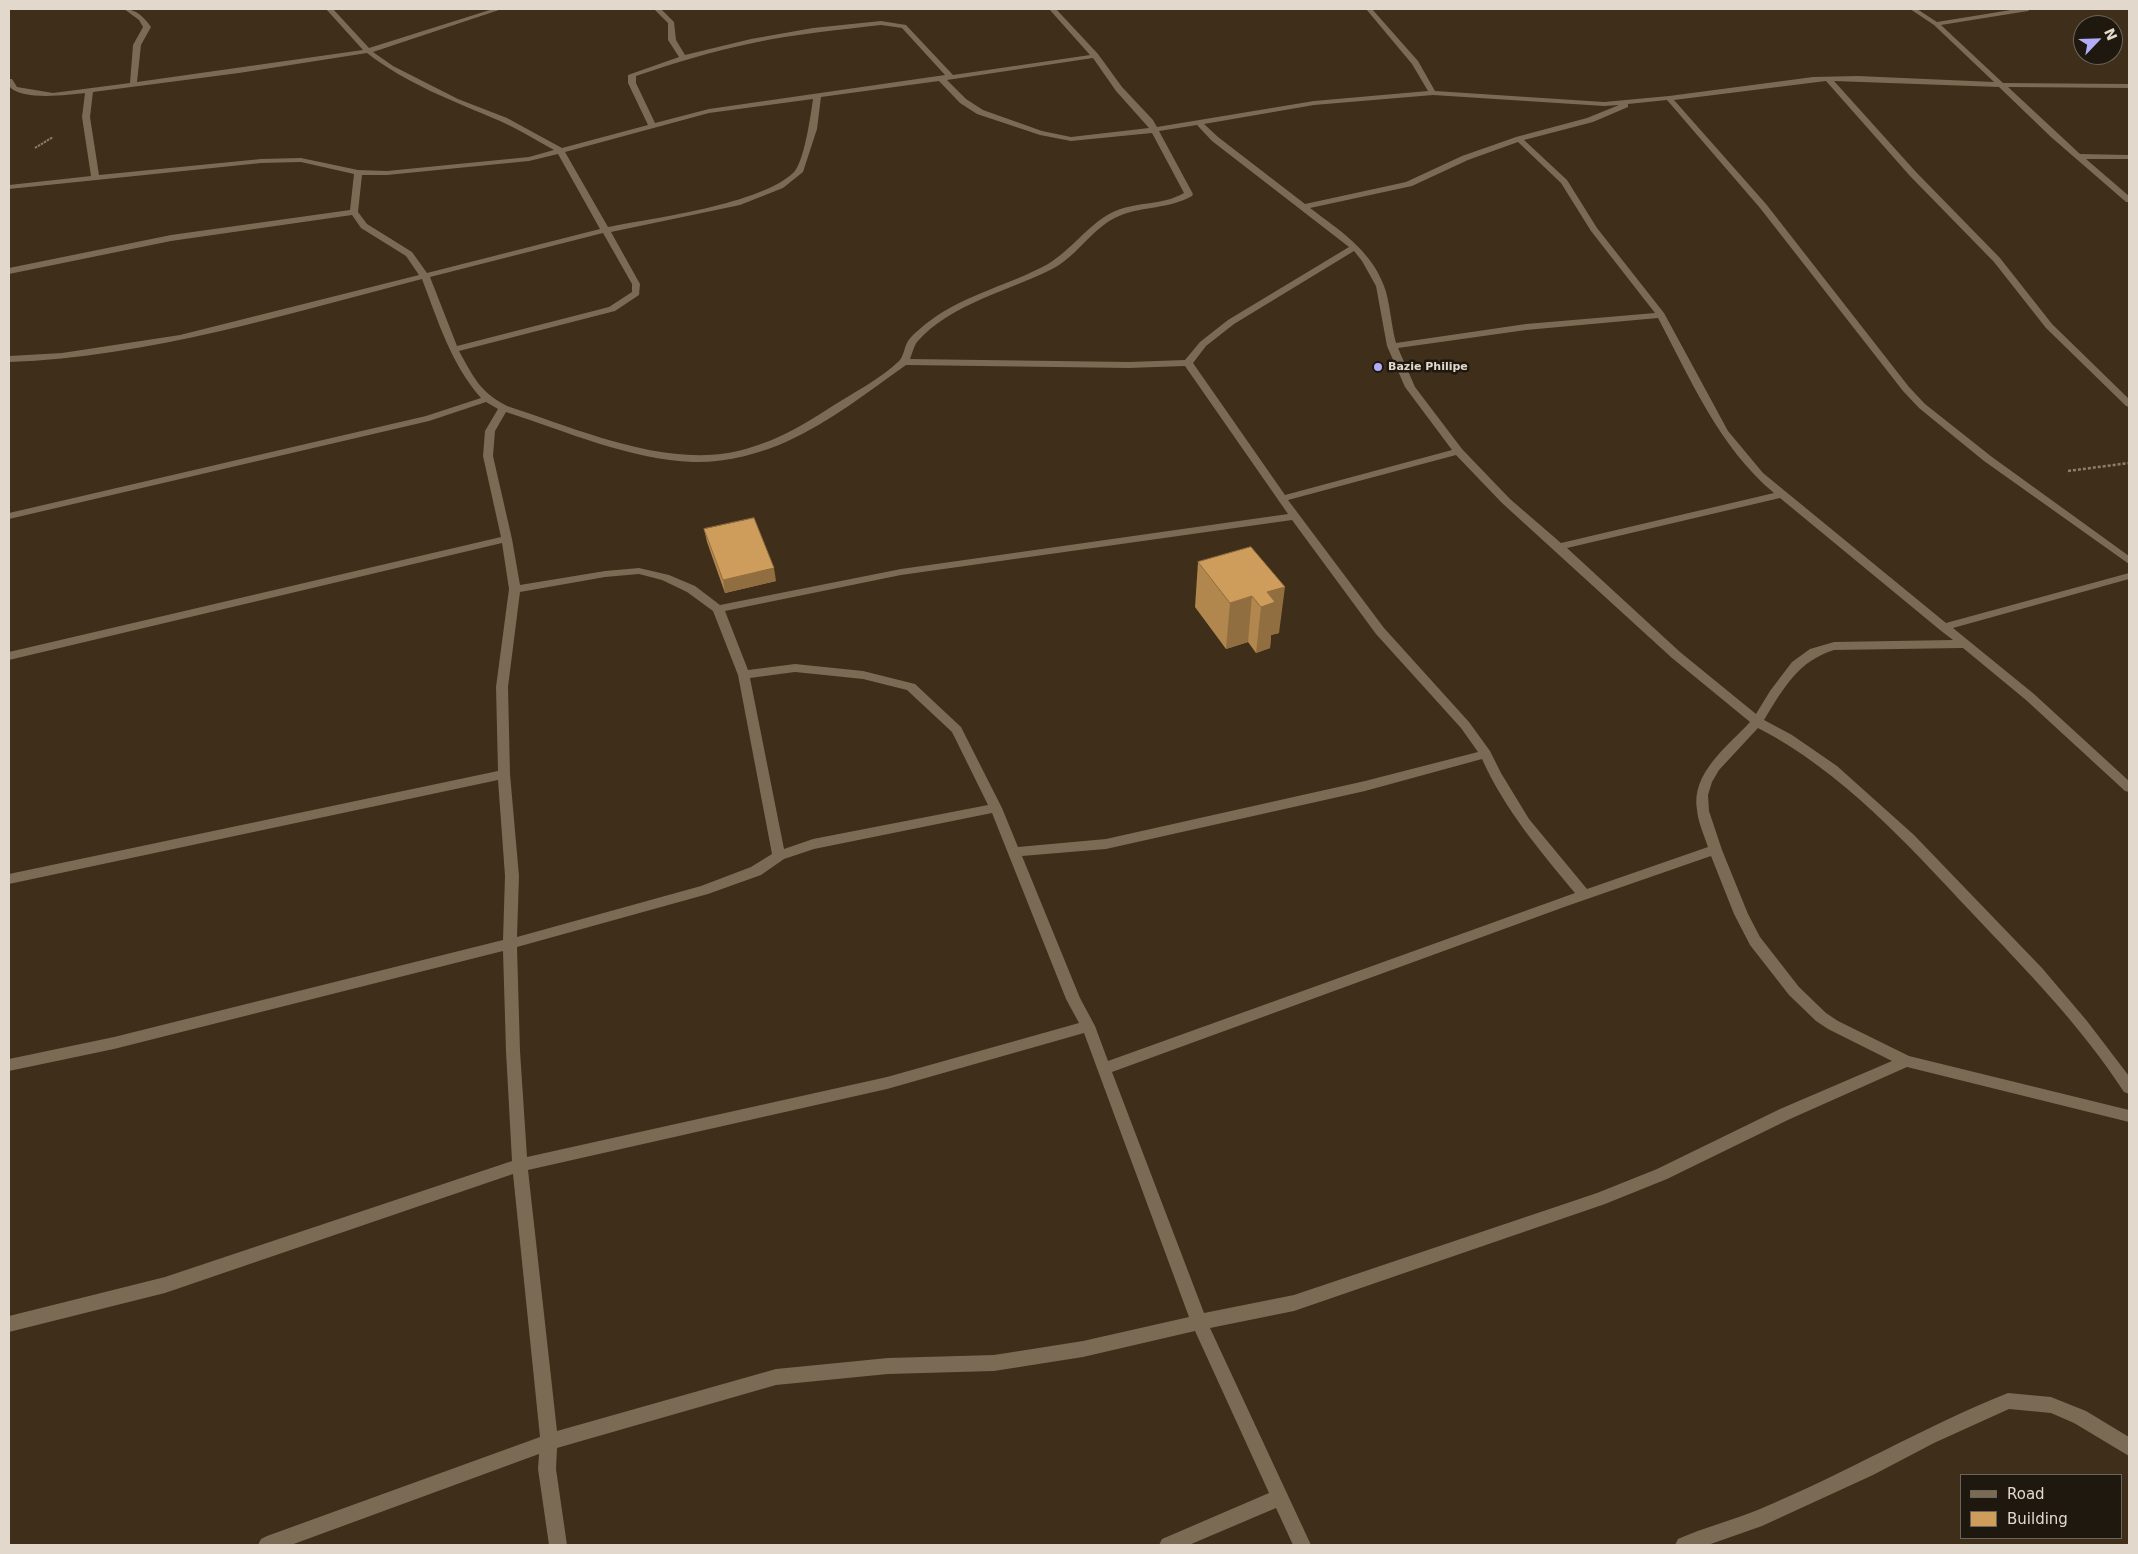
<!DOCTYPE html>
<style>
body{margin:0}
#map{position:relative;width:2138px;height:1554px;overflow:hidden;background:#3e2e1a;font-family:"DejaVu Sans",sans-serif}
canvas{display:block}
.frame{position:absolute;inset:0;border:10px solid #e2d9cc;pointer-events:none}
.legend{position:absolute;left:1960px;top:1474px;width:162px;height:65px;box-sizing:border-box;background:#1f180f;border:1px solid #6d655b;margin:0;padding:6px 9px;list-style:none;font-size:15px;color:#e2d9cc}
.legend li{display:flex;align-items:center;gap:10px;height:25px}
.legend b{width:25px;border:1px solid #6d655b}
.north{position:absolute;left:2073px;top:15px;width:50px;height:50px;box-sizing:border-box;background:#1f180f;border:1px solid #6d655b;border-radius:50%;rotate:66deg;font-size:14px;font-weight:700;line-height:20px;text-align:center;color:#e2d9cc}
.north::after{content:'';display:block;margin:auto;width:18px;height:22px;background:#b1adfa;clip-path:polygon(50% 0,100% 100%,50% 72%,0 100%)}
</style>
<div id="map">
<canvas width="2138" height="1554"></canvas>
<div class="frame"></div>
<ul class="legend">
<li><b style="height:6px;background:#7b6a54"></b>Road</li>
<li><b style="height:14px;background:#cf9d5b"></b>Building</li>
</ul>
<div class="north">N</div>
</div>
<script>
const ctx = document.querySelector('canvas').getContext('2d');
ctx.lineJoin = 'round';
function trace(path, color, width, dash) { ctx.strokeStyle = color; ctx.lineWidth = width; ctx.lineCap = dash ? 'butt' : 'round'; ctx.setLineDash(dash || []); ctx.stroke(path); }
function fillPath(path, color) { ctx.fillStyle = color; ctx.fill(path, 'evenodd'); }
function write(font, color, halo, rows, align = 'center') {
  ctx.font = font + ' "DejaVu Sans",sans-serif'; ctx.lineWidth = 5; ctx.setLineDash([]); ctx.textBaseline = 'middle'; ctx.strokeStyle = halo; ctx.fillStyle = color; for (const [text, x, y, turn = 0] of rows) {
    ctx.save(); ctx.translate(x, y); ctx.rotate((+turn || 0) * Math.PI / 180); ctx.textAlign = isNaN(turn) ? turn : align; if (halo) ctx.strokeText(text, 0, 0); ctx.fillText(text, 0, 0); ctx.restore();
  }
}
const pathFar1 = new Path2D(`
 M35,148L53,137`);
const path = new Path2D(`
 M2068,471L2129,463`);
const street = new Path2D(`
 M124,9C136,9 144,17 151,27L141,45L137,82L363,50L326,9H333L369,48L493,9H502L373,52L393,66L458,99L507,118L562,148L648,125L628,83V75L679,57L668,40V23L654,9H661L674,22L676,40L685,55L751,39L813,28L881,21L906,25L953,75L1090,55L1049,9H1056L1098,54L1122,87L1153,120L1157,127L1314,101L1428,91L1412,64L1366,9H1372L1418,61L1435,91L1604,102L1669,96L1813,77L1858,76L1994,82L1934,25L1910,9H1917L1937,22L2017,9H2031L2028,11L1941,25L2003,83L2129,84V88L2008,87L2080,154L2129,155V159H2086L2129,196V202H2126L2051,137L1999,87L1834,81L1916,172L2000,258L2052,324L2129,399V407L2126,406L2046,328L1994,262L1910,176L1826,81L1674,100L1766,204L1909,387L1925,404L1992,457L2129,556V564L1984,461L1919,408L1903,391L1760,208L1667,100L1628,104V107L1593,122L1524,140L1567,180L1597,228L1664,313L1728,431L1763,473L1946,623L2129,573V579L1953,628L2034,694L2129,781V792L2125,791L2026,700L1963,648L1834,650C1798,661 1783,689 1764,720L1792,735L1837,766L1914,835L2042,968L2087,1021L2129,1076V1094L2124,1092C2082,1027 2026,970 1972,913C1908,845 1843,772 1758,728L1719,770L1712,782L1708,795L1709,811L1722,850L1748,914L1760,937L1799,987L1826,1013L1838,1021L1909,1056L2129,1110V1122L1907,1067L1790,1119L1667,1179L1605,1204L1294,1311L1210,1328L1311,1545H1293L1276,1508L1189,1545H1159L1162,1539L1269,1493L1195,1331L1083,1357L994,1371L888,1374L776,1385L557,1448L556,1469L567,1545H549L538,1469L539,1454L291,1545H258L261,1539L267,1536L540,1437L513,1174L165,1293L9,1332V1316L165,1277L512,1161L506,1051L503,951L114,1049L9,1071V1059L114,1037L503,940L505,876L498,780L9,884V874L498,771L496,687L509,589L502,543L9,660V652L501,537L483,456L485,431L498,409L486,402L429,421L9,519V513L426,416L481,398C451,364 438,321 422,279C286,314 150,357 9,362V356L62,353L180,335L419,275L406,256L361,228L352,215L171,241L9,274V268L171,235L350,210L354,174L301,162L261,163L9,189V185L91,176L82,117L85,93C68,95 20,101 9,86V79H12L17,87L53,93L130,83L133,45L143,27L139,20ZM881,25L902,28L945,75L709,109L655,123L636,83V76C674,63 713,51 753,43C795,34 838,30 881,25ZM367,53C407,84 453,101 500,121C518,129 536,140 554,150L529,157L387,171L358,170L301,158L261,159L99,175L90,117L93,92L239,73ZM1093,58L1116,91L1149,128L1071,137L1042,131L983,110L966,99L947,80ZM939,81L960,103L977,114L1040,135L1071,141L1152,133L1184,193C1162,206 1134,201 1111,213C1087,226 1071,250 1048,264C1010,285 966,294 931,320C923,326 913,334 908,341C904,347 904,357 898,362C880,379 853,393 831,407C805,424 780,439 749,448C673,472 581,430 507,406C480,392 474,378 459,351L615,311L639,295L640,284L611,232L740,205L783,188L803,172L817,129L821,97ZM1433,95L1604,106L1619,105L1587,118L1516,137L1462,156L1406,182L1305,204L1218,137L1204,124L1314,105ZM813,99C811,114 804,162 794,172C762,204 654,218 608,227L565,152L709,113ZM1197,125L1212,141L1349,247L1228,320L1200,342L1185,360L1129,362L910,359C912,354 914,346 917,342C951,303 1010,291 1054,268C1078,255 1093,227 1119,216C1143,206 1169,209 1192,196L1193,194L1159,131ZM1518,142L1561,183L1591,231L1655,313L1526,324L1396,343C1391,325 1390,301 1384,286C1371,250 1339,230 1310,208L1412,186L1468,160ZM558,154L600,229L427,273L412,252L367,224L358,212L362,175H387L529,161ZM603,233L632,284V292L609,307L457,346L430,277ZM1354,251L1362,261L1376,286L1387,346L1405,387L1452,450L1285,495L1193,363L1206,346L1234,324ZM1658,318C1691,380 1719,447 1774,493L1561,543L1510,499L1462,449L1415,387L1398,348L1526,330ZM906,365L1129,368L1185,366L1288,514L901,569L720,605L695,586L669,575L639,568L605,571L520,585L512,539L493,456L495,431L506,412C565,431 631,460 693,462C724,463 760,454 788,441C830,422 869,391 906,365ZM1456,455L1502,503L1672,658L1750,722C1727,747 1691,773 1697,810C1698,822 1704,835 1708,847L1587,889L1529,819L1501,773L1490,751L1469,722L1384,628L1288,500ZM1780,498L1940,630L1953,640L1834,642L1810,649L1792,662L1770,691L1756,714L1680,652L1567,548ZM1292,520L1376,634L1461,728L1478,752L1365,781L1106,839L1018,847L1002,808L961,727L915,684L863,671L795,664L748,670L725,611L901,575ZM639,574L662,580L687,592L713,611L738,675L772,854L751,867L701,886L517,937L519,876L510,774L508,687L520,592L605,577ZM795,672L863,679L907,690L952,732L988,805L813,839L784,849L750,678ZM1482,759C1505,810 1540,851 1575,893L1108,1061L1095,1026L1080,998L1022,856L1106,849L1365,791ZM992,813L1066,999L1079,1023L887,1077L527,1157L520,1051L517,947L708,894L761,875L784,859L814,849ZM1711,856L1734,914L1750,945L1789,995L1816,1021L1828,1029L1892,1061L1780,1109L1657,1169L1597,1193L1294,1295L1204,1313L1112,1072L1567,906ZM1084,1033L1189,1317L1083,1341L994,1355L888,1358L776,1369L557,1431L528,1170L887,1089Z
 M2008,1393L2051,1397L2086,1411L2129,1437V1456L2074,1423L2051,1413L2009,1409L1934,1443L1873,1475L1762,1526L1708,1545H1675L1678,1539C1705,1527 1733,1520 1760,1509C1844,1474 1923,1427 2008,1393Z`);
const wall = new Path2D(`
 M704,529L776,581L725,593L707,542Z
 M1251,547L1279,633L1271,635L1270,648L1256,653L1248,642L1226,649L1195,607L1198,562Z`);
const shadedWall = new Path2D(`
 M774,568L776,581L725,593L723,580Z
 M1285,587L1279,633L1271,635L1270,648L1256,653L1261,607L1267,592Z
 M1252,596L1248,642L1226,649L1230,603Z`);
const building = new Path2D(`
 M754,518L774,568L723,580L704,529Z
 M1251,547L1285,587L1267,592L1275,602L1261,607L1252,596L1230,603L1198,562Z`);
const markers = [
 [1378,367,5,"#b1adfa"]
];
const farPoinames = [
 ["Bazie Philipe",1388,367]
];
trace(pathFar1, '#8a7e6d', 2, [2.5, 1]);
trace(path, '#8a7e6d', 2.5, [3, 2]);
fillPath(street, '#7b6a54');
fillPath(wall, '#b2874e');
fillPath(shadedWall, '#916e40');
fillPath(building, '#cf9d5b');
trace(building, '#916e40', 1);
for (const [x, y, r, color] of markers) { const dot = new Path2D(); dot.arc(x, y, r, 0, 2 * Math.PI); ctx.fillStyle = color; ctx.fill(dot); trace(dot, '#1f180f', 2); }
write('bold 11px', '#e2d9cc', '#1f180f', farPoinames, 'left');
</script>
